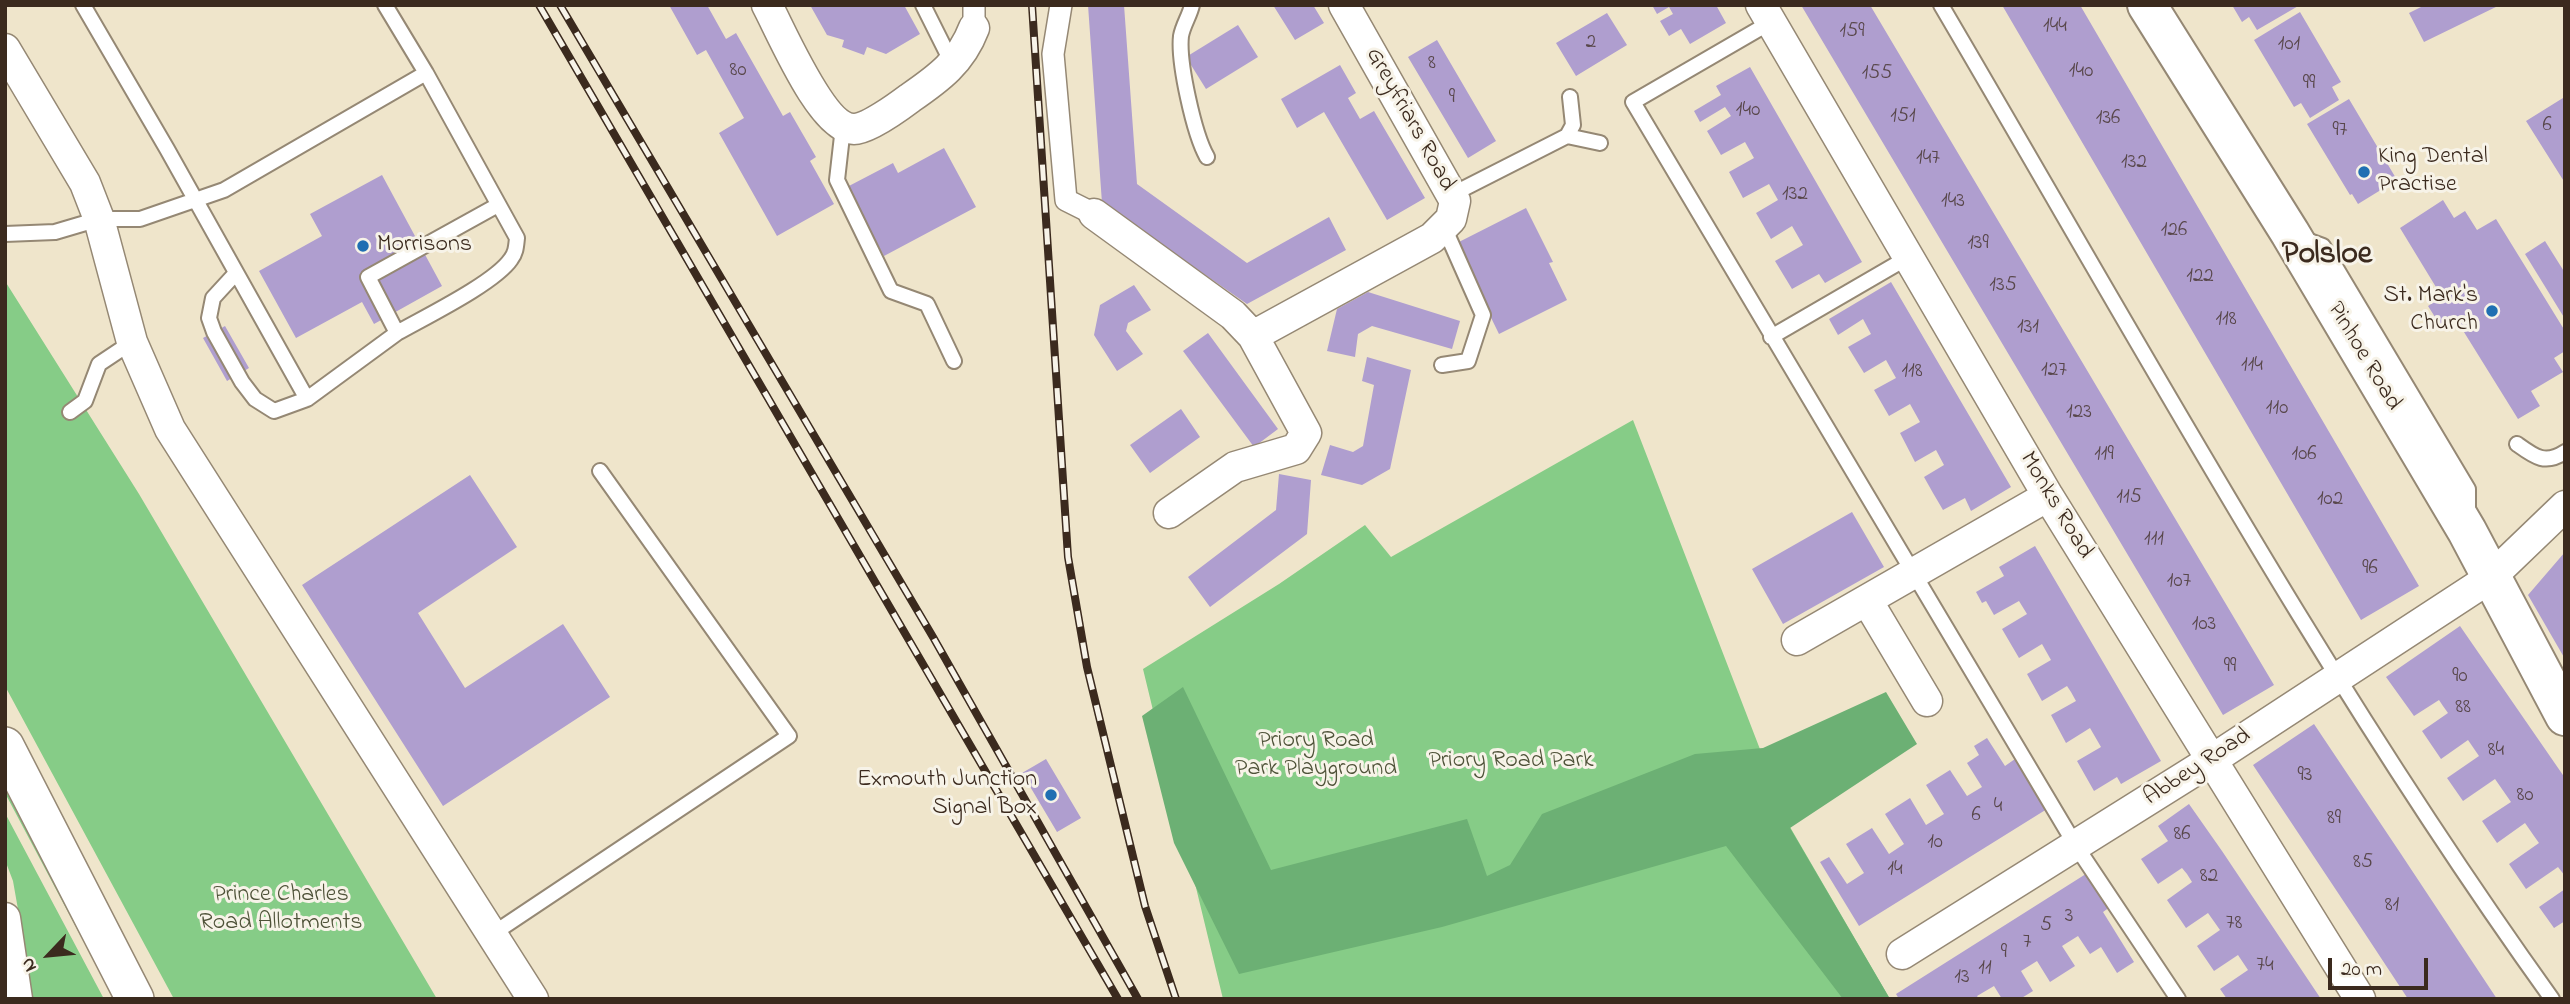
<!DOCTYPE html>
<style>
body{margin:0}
#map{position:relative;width:2570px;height:1004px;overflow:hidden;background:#efe5cb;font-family:"Indie Flower",sans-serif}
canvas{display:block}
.frame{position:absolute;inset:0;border:7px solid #3b2a1e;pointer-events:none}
.north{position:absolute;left:14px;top:920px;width:70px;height:70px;-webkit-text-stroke:5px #f7f3e8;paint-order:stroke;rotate:244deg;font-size:19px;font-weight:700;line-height:28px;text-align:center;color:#3b2a1e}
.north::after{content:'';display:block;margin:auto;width:24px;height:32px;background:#3b2a1e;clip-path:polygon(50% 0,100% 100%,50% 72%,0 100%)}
.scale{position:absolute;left:2328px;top:958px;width:100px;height:32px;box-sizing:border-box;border:4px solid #3b2a1e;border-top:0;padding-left:9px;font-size:21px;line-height:24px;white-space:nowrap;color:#3b2a1e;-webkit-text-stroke:5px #f7f3e8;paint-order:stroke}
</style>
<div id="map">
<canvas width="2570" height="1004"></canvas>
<div class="frame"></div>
<div class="north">N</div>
<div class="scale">20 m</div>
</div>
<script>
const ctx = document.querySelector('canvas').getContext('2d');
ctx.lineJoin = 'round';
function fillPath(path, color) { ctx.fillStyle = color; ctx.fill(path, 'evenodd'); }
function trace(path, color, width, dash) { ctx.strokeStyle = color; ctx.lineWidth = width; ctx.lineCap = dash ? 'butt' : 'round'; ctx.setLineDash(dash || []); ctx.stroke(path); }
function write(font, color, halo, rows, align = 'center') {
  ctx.font = font + ' "Indie Flower",sans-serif'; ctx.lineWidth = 6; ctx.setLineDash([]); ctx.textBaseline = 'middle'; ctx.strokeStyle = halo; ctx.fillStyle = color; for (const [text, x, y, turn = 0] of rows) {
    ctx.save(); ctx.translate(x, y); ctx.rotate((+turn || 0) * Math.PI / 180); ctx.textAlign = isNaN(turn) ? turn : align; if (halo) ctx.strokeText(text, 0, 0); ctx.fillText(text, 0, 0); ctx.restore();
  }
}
const green = new Path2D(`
 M5,281L139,494L437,999H174L5,686Z
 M1633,420L1790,827L1890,999H1223L1143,669L1279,584L1365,525L1391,557Z
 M5,779L114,999L5,793Z
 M5,813L104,999H29L19,915L13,881L5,860Z`);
const forest = new Path2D(`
 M1183,687L1271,870L1467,819L1487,876L1510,865L1542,814L1695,754L1763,748L1886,692L1917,744L1790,828L1890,999H1843L1726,846L1442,927L1239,974L1174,843L1142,716Z`);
const building = new Path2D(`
 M669,5H707L726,39L736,33L783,116L790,112L816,157L810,161L834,204L777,236L719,133L744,118L706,50L697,55Z
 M810,5H904L920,34L886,54L867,47L864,55L842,47L844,40L827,35Z
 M1088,5H1124L1137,184L1247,263L1329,217L1346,250L1247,304L1102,203Z
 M1273,5H1313L1324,23L1295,40Z
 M1652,5H1716L1726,23L1690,44L1681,29L1669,36L1660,21L1673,14L1669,7L1657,14Z
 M1801,5H1870L2274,685L2223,715Z
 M2002,5H2080L2419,586L2361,620Z
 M2232,5H2300L2257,30L2249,17L2242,22Z
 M2425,5H2500L2424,42L2409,13Z
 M2300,12L2341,82L2332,87L2339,100L2310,118L2301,103L2294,107L2254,40Z
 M1607,13L1627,45L1576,76L1556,43Z
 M1238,25L1258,57L1206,89L1186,57Z
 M1437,40L1496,141L1468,158L1408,57Z
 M1340,65L1356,93L1348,98L1360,119L1374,111L1425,198L1387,220L1324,112L1297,128L1281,99Z
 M1750,67L1862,262L1825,283L1819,274L1792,289L1775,261L1803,245L1792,226L1771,239L1763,225L1756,213L1778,200L1769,184L1743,198L1729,172L1754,158L1745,142L1721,155L1707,131L1731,116L1725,107L1700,122L1694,111L1721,95L1716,86Z
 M2563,98L2565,100V183L2526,121Z
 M2349,99L2397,180L2358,204L2352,194L2350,195L2307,124Z
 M944,148L976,207L884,256L847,187L893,163L898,173Z
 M382,175L442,286L374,324L362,302L296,338L259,271L322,236L310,214Z
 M2443,200L2454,218L2465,211L2477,230L2496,219L2565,331V351L2554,358L2563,372L2531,391L2540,406L2518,419L2454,316L2440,325L2428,306L2442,297L2400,228Z
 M1526,208L1553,262L1549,263L1567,300L1499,334L1455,244Z
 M2545,241L2565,273V319L2525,254Z
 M1891,282L2011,487L1971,511L1965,498L1943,510L1933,493L1924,477L1944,465L1936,450L1915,462L1900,433L1920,422L1910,404L1889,416L1874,390L1896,378L1886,360L1864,373L1848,347L1871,334L1863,319L1838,335L1829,319Z
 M1134,285L1151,310L1128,323L1126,331L1143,354L1117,371L1094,335L1100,305Z
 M1368,292L1460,321L1452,349L1372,326L1358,334L1355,357L1327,351L1337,309Z
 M225,326L249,368L227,381L203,338Z
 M1208,333L1278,429L1254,447L1183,351Z
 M1367,357L1411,370L1390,469L1362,485L1321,475L1330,445L1353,452L1363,446L1374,385L1362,381Z
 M1181,409L1200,437L1150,473L1130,445Z
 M1279,474L1311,480L1307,534L1210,607L1188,577L1276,510Z
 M470,475L517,547L418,613L465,688L563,624L610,697L443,806L302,585Z
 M1852,512L1884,567L1783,624L1752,569Z
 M2035,546L2161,761L2121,784L2117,777L2094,791L2077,761L2101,747L2090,728L2066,743L2051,715L2076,701L2071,692L2067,686L2042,701L2027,674L2051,660L2042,644L2019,658L2002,629L2027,614L2019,601L1994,615L1986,601L1982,603L1976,592L2004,576L1999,567Z
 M2565,552L2564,583L2565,659L2528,595Z
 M2460,626L2565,778V876L2558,867L2526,889L2509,864L2539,843L2534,836L2525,823L2497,843L2482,821L2511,802L2495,779L2463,801L2447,778L2479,756L2468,740L2441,759L2422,731L2448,713L2443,706L2439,700L2414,716L2386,677Z
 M2314,724L2401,854L2497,999H2408L2354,917L2253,765Z
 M1987,738L2005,766L2015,759L2047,809L1859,926L1820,862L1829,857L1847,884L1864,873L1846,844L1872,828L1889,854L1904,844L1885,814L1910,798L1926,825L1944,814L1926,785L1950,770L1967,796L1982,787L1967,763L1979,755L1974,746Z
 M1046,759L1081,818L1057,832L1022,773Z
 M2189,804L2222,851L2321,999H2227L2220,989L2248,970L2238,955L2214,971L2197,946L2220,930L2208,913L2186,928L2167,900L2192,882L2187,874L2182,868L2158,884L2141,859L2168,841L2158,826Z
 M2089,872L2110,907L2103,912L2134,962L2117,973L2101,947L2090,954L2078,936L2062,946L2075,966L2050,982L2037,961L2021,971L2033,991L2020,999H2002L1994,986L1977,996L1979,999H1899L1896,994Z
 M2565,889V921L2554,928L2539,907Z`);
const service = new Path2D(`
 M83,5L167,149L307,399L397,333L368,277L498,205
 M385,5L426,73
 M923,5L953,65
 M1192,5C1190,15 1183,25 1181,36C1178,62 1194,134 1207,157
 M1941,5C2138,340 2325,683 2552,999
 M1771,22L1633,102L2076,846L2178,999
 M843,127L837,180L891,291L927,304L954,361
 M1567,136L1600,143
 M1451,195L1567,136L1573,125L1570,97
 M5,234L55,232L99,219H140L224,190L426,73L517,238C516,247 516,252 511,259C495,283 425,317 397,333
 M2304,239L2323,246L2468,489V512
 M236,273L213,298L209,318L214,332L242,382L255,399L274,411L307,399
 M1771,337L1907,258
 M1442,365L1468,361L1483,315L1444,227
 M70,412L85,401L99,364L132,342
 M2517,444C2535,457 2545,465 2565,452
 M491,935L789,736L600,471`);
const pedestrian = new Path2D(`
 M974,5V28
 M1061,5L1053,54L1066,200L1094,214`);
const minor = new Path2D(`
 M767,5C782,33 822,129 854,129C868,129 898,107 910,98C939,78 961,62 974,28
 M1761,5L2048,496L2360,999
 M5,49L85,183L99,219L132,342L170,429L533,999
 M1094,214L1233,315L1253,336L1306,433L1296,449L1235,467L1169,513
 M1253,336L1432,238L1451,219L1455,201L1344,5
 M1868,602L1927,701
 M1797,640L2048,496
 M5,918L17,999
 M1902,954L2210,761L2490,578L2565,506`);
const tertiary = new Path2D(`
 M5,746L135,999`);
const secondary = new Path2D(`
 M2147,5L2290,233L2467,531L2565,716`);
const rail = new Path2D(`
 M539,5L1118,999
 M560,5L933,637L1138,999
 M1032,5L1068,557L1087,667L1145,906L1176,999`);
const markers = [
 [2364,172,7,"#1f6fb2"],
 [363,246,7,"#1f6fb2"],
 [2492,311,7,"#1f6fb2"],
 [1051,795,7,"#1f6fb2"]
];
const numberNames = [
 ["144",2055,28],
 ["159",1852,33],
 ["2",1591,44],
 ["101",2289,46],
 ["8",1432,65],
 ["80",738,72],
 ["140",2081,73],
 ["155",1877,75],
 ["99",2309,85],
 ["9",1452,99],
 ["140",1748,112],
 ["151",1903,118],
 ["136",2108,120],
 ["6",2547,127],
 ["97",2340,132],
 ["147",1928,160],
 ["132",2134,164],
 ["132",1795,196],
 ["143",1953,203],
 ["126",2174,232],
 ["139",1978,245],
 ["122",2200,278],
 ["135",2003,287],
 ["118",2226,321],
 ["131",2028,329],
 ["114",2252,367],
 ["127",2054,372],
 ["118",1912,373],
 ["110",2277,410],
 ["123",2079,414],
 ["119",2104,456],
 ["106",2304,456],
 ["115",2129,499],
 ["102",2330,501],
 ["111",2154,541],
 ["96",2370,570],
 ["107",2179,583],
 ["103",2204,626],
 ["99",2230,668],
 ["90",2460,678],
 ["88",2463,709],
 ["84",2496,752],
 ["93",2305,777],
 ["80",2525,797],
 ["4",1998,808],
 ["6",1976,817],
 ["89",2334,820],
 ["86",2182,836],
 ["10",1935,844],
 ["85",2363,864],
 ["14",1895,871],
 ["82",2209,878],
 ["81",2392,907],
 ["3",2069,918],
 ["78",2234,925],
 ["5",2046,927],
 ["7",2027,944],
 ["9",2004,954],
 ["74",2265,967],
 ["11",1985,970],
 ["13",1962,979]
];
const streetNames = [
 ["Greyfriars Road",1409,120,61],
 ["Pinhoe Road",2363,357,59],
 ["Monks Road",2055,506,59],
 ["Abbey Road",2198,768,-33]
];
const poiNames = [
 ["King Dental",2378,158],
 ["Practise",2378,186],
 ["Morrisons",377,246],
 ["St. Mark's",2478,297,"right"],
 ["Church",2478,325,"right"],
 ["Exmouth Junction",1037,781,"right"],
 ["Signal Box",1037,809,"right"]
];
const parkNames = [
 ["Priory Road",1316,742],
 ["Park Playground",1316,770],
 ["Priory Road Park",1511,762],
 ["Prince Charles",281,896],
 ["Road Allotments",281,924]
];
const districtNames = [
 ["Polsloe",2327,257]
];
fillPath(green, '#86cc87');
fillPath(forest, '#6cb074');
fillPath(building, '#af9ecf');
trace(service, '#958874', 18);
trace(pedestrian, '#958874', 24);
trace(minor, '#958874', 33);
trace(tertiary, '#958874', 40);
trace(secondary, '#958874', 42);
trace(service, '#fff', 14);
trace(pedestrian, '#fff', 21);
trace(minor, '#fff', 30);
trace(tertiary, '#fff', 37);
trace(secondary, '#fff', 38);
trace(rail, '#3b2a1e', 8);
trace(rail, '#f7f3e8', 5, [16]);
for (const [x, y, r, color] of markers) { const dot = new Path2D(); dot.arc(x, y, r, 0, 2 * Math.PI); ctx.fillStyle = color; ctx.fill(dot); trace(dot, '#f7f3e8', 2.5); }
write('21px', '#58474a', null, numberNames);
write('24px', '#3b2a1e', '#f7f3e8', streetNames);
write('24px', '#3b2a1e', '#f7f3e8', poiNames, 'left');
write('24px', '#4e5238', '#f7f3e8', parkNames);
write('bold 32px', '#3b2a1e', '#f7f3e8', districtNames);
</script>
